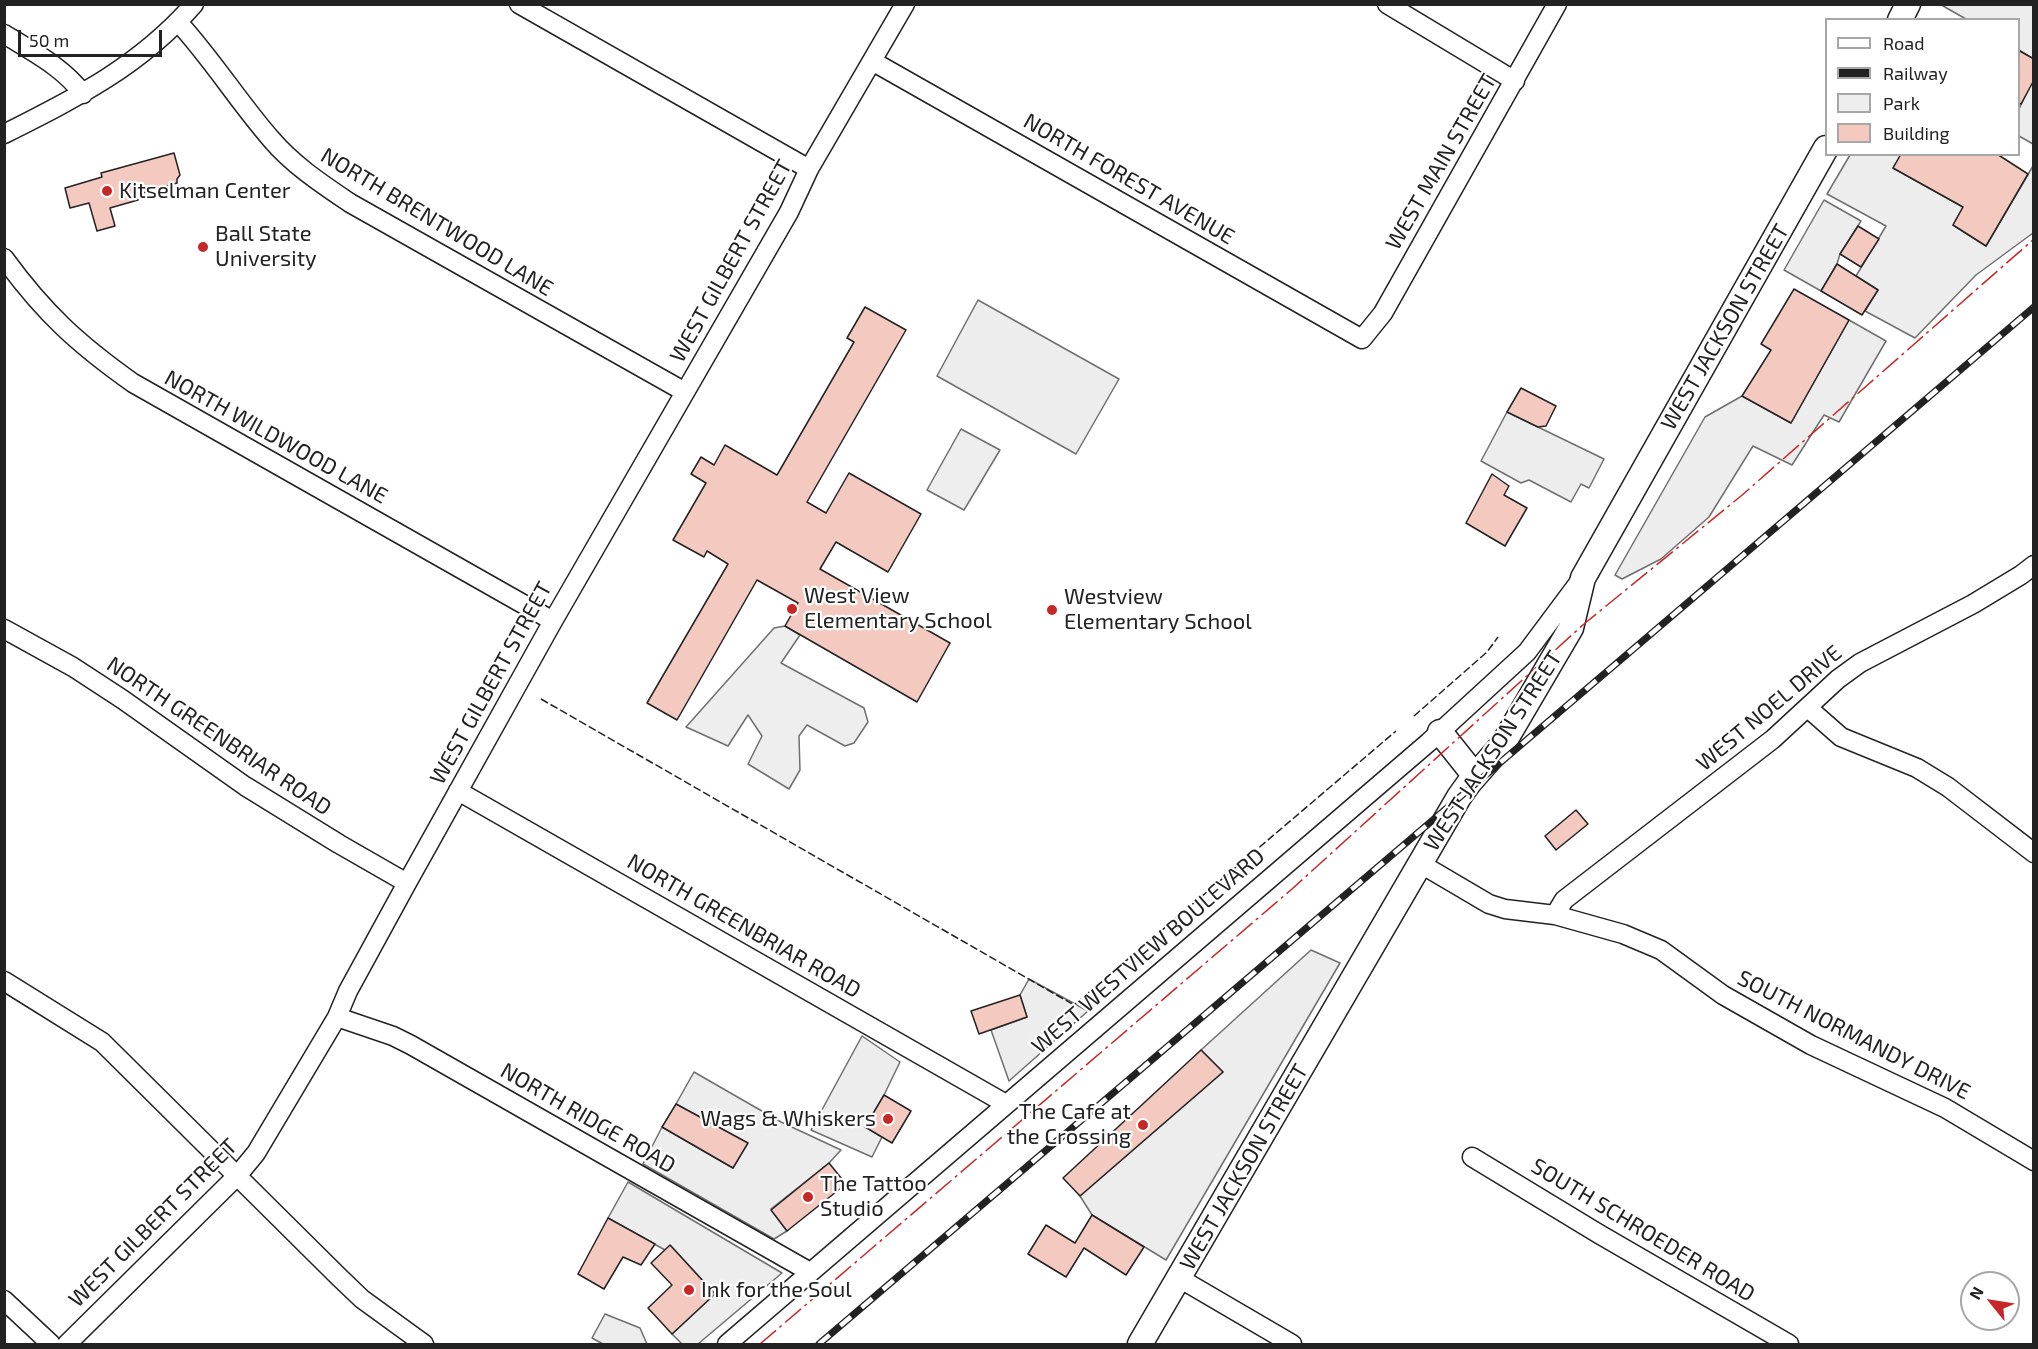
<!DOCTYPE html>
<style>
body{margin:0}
#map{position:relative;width:2038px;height:1349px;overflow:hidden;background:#fff;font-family:"Exo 2",sans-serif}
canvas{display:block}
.frame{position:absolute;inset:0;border:6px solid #222;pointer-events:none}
.legend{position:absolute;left:1825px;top:18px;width:195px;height:138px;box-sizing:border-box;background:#fff;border:2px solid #a7a7a7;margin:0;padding:8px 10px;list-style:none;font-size:18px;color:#222}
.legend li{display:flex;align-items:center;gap:12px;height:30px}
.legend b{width:30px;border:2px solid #a7a7a7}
.north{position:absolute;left:1960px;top:1271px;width:60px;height:60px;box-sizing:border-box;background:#fff;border:2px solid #a7a7a7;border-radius:50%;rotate:300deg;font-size:16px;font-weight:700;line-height:24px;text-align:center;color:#222}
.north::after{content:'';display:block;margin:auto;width:21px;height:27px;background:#c62828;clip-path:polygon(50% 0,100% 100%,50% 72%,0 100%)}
.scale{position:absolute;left:18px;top:30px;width:144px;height:27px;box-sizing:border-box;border:3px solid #222;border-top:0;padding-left:8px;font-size:18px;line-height:21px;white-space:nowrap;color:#222;-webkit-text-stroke:4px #fff;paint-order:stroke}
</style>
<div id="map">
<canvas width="2038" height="1349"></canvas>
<div class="frame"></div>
<ul class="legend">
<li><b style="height:8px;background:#fff"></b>Road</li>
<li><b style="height:8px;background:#222"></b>Railway</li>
<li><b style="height:16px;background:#eee"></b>Park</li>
<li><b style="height:16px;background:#f3c9c0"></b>Building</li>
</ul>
<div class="north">N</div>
<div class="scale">50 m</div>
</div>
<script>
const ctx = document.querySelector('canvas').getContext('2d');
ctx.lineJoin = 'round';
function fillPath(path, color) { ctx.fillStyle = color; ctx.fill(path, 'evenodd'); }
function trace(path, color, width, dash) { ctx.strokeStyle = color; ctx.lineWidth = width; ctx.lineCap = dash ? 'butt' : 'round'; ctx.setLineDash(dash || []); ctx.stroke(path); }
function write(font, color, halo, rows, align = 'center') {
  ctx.font = font + ' "Exo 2",sans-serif'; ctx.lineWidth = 4.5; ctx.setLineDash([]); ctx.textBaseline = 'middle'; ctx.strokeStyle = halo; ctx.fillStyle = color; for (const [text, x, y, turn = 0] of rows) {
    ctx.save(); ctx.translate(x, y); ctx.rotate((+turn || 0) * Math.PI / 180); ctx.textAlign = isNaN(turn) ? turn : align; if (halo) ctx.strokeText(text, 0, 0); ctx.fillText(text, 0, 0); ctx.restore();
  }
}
const green = new Path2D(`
 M961,429L1000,450L964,510L927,490Z
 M785,626L800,635L781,663L864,708L868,722L854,743L845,746L807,725L799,736L800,770L789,789L748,764L762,736L748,715L728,746L686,727L774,628Z`);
const parking = new Path2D(`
 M1944,4L2033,5V59L2019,50L2018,20L1966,19L1943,6Z
 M2033,80V144L2019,136V109Z
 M1850,155H1901L1893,168L1963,207L1953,225L1986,246L2033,166V233L1976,275L1915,338L1865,311L1878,290L1856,276L1886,226L1827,194Z
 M1824,200L1861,221L1840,254L1837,264L1821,291L1784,270Z
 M978,300L1119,379L1076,454L937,376Z
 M1849,320L1886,341L1839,422L1824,415L1792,465L1753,446L1709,517L1661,559L1622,579L1615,575L1705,417L1742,396L1791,423Z
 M1507,412L1604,459L1589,488L1581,484L1571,502L1529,480L1521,483L1481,461Z
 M1311,950L1340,963L1166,1260L1092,1215L1080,1196L1223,1072L1201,1050Z
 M1029,979L1088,1011L1009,1081L991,1030L1027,1017L1020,995Z
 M862,1036L900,1062L884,1095L866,1127L882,1137L872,1157L811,1130Z
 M694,1072L781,1122L841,1150L829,1163L771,1209L787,1231L774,1239L643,1164L662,1127L733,1168L747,1143L676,1104Z
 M628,1182L782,1273L698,1344H682L672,1334L715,1294L671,1246L665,1250L608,1218Z
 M605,1314L640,1328L647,1344H603L592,1338Z`);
const building = new Path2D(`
 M2018,50L2034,59V80L2021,104L2018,103Z
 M174,153L180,175L177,179V183L136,195L138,200L110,208L115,226L97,231L89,203L70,208L65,188L102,177L101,173Z
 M1901,154H1997L2028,174L1986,246L1953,225L1963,207L1893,168Z
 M1858,226L1879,239L1861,267L1840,254Z
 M1837,264L1878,290L1862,315L1821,291Z
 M1794,289L1849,320L1791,423L1742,396L1771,350L1761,344Z
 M865,307L906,330L807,502L826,513L849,473L921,514L888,572L836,542L820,569L950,643L917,702L785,626L798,603L757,580L677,720L647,703L728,564L707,551L704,557L673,540L706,483L691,474L701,457L714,465L725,445L777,475L854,342L847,338Z
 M1521,388L1556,406L1546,426L1538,427L1507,412Z
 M1492,474L1509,486L1504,495L1527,508L1505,546L1466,523Z
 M1576,810L1588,824L1556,850L1545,836Z
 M1020,995L1027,1017L979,1034L971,1011Z
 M1201,1050L1223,1072L1080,1196L1063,1178Z
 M884,1095L911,1111L892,1143L865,1127Z
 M676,1104L748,1143L733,1168L662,1127Z
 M829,1163L846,1184L787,1231L771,1210Z
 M1092,1215L1144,1247L1126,1275L1084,1248L1066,1277L1028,1254L1046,1225L1075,1243Z
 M608,1218L655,1244L641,1265L623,1257L604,1289L578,1274Z
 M670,1245L715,1294L672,1334L648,1308L672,1285L651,1263Z`);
const minor = new Path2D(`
 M519,4L809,169
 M1387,4L1515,81
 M178,22C212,59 238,101 271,139C293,165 322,184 350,203L685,392
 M4,34C33,52 63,67 83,94
 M872,61L1362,339L1383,313L1557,4
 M4,134C76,98 140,66 194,4
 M4,258C44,313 78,344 133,383L553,621
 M4,629L73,667L122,699L245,786L339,844L407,883
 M1808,708L1841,737L1917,768L1948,787L2034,853
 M458,791L1006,1104
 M1421,864L1489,904L1505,909L1555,915L1623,934L1661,950L1723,995L1811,1045L1945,1108L2034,1161
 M1555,915L1564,900L1773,739L1838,679L1860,663L1973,604L2021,575L2034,565
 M4,981L102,1042L339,1277L362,1299L424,1344
 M337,1017L393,1036L411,1045L810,1272
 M1472,1157L1599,1234L1789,1344
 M1179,1278L1292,1344
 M4,1300L51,1344
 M67,1344L237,1176L256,1153L337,1017L348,991L407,883L553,621L789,212L809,169L905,4
 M727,1344L1429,742L1527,652L1580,581`);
const secondary = new Path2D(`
 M1900,20L1908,4
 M1440,732L1475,776
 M1140,1344L1459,797L1469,783L1503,744L1571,628L1583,578L1826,148`);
const rail = new Path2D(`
 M819,1344L2034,307`);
const fence = new Path2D(`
 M541,699L1074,1005L1396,731
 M1414,716L1487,652L1498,637`);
const power = new Path2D(`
 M760,1344L1292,889L1584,624L1741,496L2034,239`);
const markers = [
 [107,191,6,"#c62828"],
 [203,247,6,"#c62828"],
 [792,609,6,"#c62828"],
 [1052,610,6,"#c62828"],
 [888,1119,6,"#c62828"],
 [1143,1125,6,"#c62828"],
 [808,1197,6,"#c62828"],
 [689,1290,6,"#c62828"]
];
const streetNames = [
 ["WEST MAIN STREET",1441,162,-60],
 ["NORTH FOREST AVENUE",1129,179,30],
 ["NORTH BRENTWOOD LANE",437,222,31],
 ["WEST GILBERT STREET",731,261,-61],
 ["WEST JACKSON STREET",1725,327,-60],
 ["NORTH WILDWOOD LANE",276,437,29],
 ["WEST GILBERT STREET",491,683,-61],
 ["WEST NOEL DRIVE",1769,708,-40],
 ["NORTH GREENBRIAR ROAD",219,736,34],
 ["WEST JACKSON STREET",1493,751,-57],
 ["NORTH GREENBRIAR ROAD",744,926,30],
 ["WEST WESTVIEW BOULEVARD",1148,951,-41],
 ["SOUTH NORMANDY DRIVE",1854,1035,27],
 ["NORTH RIDGE ROAD",588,1118,30],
 ["WEST JACKSON STREET",1244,1167,-60],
 ["WEST GILBERT STREET",153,1223,-45],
 ["SOUTH SCHROEDER ROAD",1643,1230,31]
];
const poiNames = [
 ["Kitselman Center",119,191],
 ["Ball State",215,234],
 ["University",215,259],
 ["West View",804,596],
 ["Elementary School",804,621],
 ["Westview",1064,597],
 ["Elementary School",1064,622],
 ["The Cafe at",1131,1112,"right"],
 ["the Crossing",1131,1137,"right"],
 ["Wags & Whiskers",876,1119,"right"],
 ["The Tattoo",820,1184],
 ["Studio",820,1209],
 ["Ink for the Soul",701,1290]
];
fillPath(green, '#eee');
trace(green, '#6f6f6f', 1.5);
fillPath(parking, '#ededed');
trace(parking, '#6f6f6f', 1.5);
fillPath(building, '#f3c9c0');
trace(building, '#222', 1.5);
trace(minor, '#222', 21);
trace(secondary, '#222', 27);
trace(minor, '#fff', 18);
trace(secondary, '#fff', 24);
trace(rail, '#222', 7);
trace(rail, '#fff', 4.5, [14]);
trace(fence, '#222', 1.5, [8, 3]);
trace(power, '#c62828', 1.5, [21, 4.5, 3, 4.5]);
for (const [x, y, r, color] of markers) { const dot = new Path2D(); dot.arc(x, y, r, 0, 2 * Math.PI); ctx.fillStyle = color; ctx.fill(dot); trace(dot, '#fff', 2); }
write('22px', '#222', '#fff', streetNames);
write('22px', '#222', '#fff', poiNames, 'left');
</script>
